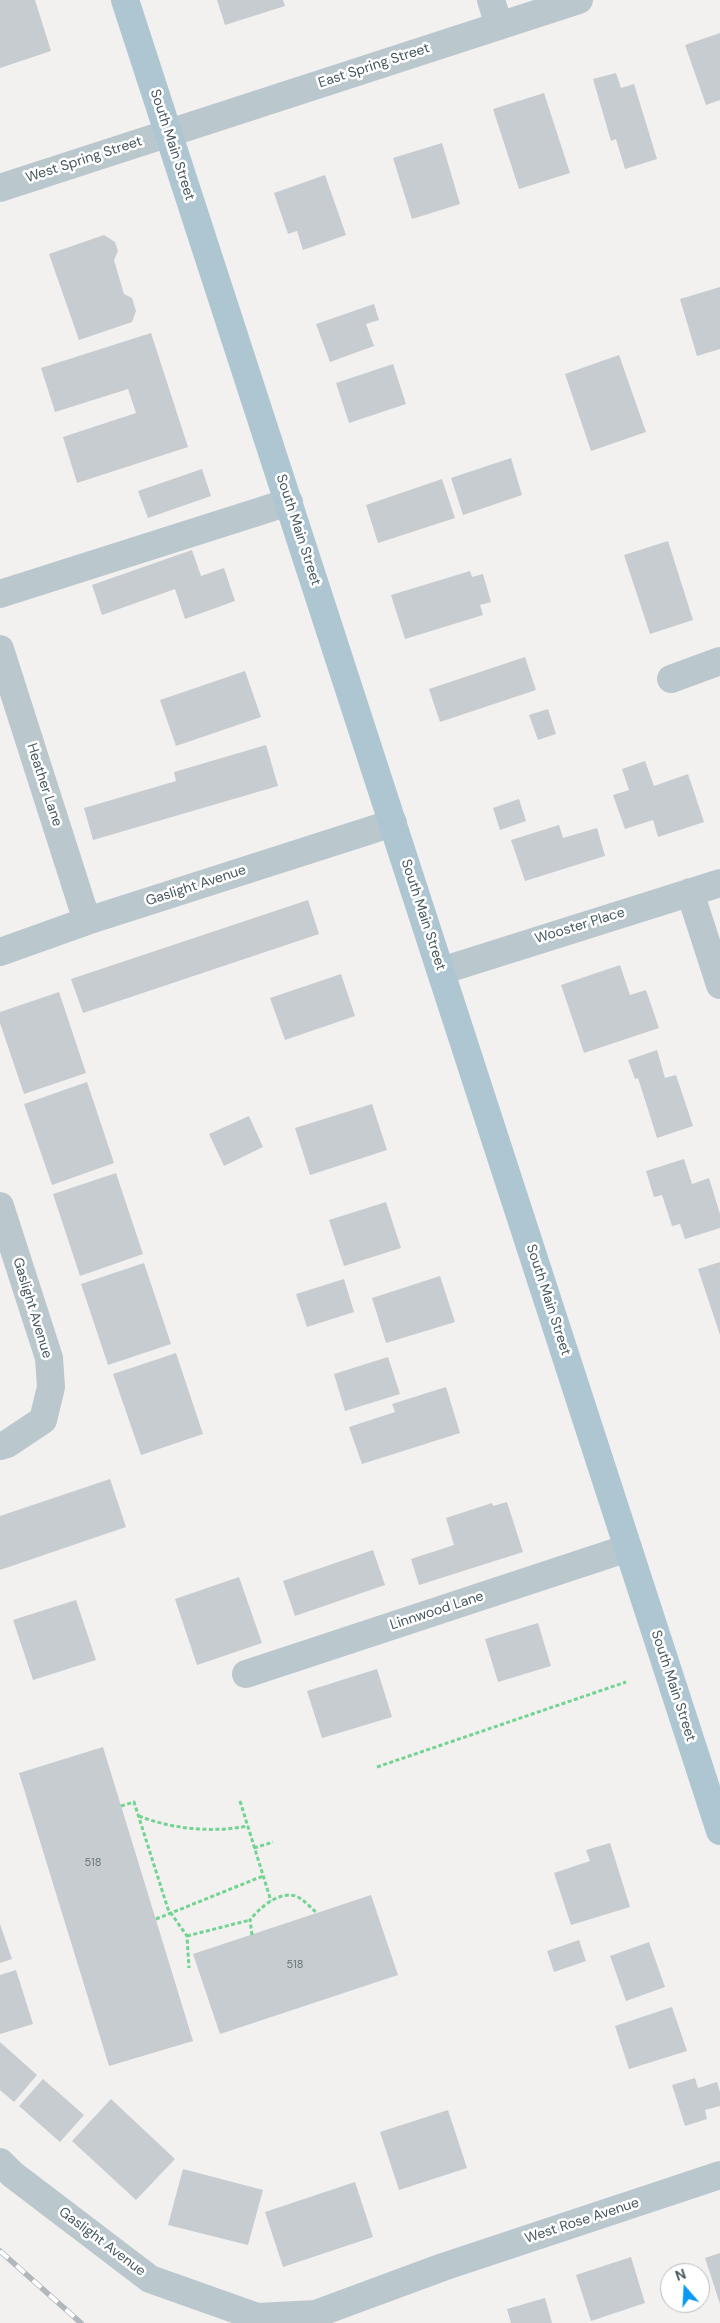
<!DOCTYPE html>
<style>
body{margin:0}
#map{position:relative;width:720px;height:2323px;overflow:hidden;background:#f3f0f0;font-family:"DM Sans",sans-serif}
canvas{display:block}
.north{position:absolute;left:660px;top:2263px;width:50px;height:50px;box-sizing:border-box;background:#fff;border:1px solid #b5bcbf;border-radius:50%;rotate:341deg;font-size:14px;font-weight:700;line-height:20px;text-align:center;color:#46585f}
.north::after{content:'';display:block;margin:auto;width:18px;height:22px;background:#0a9af2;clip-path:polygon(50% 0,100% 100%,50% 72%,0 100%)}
</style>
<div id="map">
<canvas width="720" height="2323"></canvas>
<div class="north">N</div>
</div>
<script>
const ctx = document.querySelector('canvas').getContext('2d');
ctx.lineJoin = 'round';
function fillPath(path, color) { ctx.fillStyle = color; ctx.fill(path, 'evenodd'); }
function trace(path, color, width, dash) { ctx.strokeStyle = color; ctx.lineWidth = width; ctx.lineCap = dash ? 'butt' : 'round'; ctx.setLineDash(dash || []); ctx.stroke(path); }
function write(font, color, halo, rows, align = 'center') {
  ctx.font = font + ' "DM Sans",sans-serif'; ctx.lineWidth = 5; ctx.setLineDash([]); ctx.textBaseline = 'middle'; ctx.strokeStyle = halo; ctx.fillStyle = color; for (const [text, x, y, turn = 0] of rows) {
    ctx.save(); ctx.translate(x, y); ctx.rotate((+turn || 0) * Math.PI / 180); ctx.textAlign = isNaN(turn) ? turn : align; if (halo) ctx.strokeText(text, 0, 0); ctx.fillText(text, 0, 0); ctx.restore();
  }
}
const building = new Path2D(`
 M0,0H35L51,51L0,68Z
 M217,0H283L285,6L225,25Z
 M720,33V100L706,105L685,45Z
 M616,73L621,88L634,84L657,159L625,169L616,139L611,141L593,79Z
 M544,93L570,173L519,189L493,109Z
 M442,143L460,204L412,219L393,158Z
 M325,175L346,235L303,250L297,231L288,234L274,193Z
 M104,235L115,242L118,251L114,260L124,294L132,298L136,311L132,322L79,340L49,254Z
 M720,287V349L697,356L680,299Z
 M374,304L379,320L366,324L374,346L330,362L316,324Z
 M151,333L188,447L77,483L63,437L136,413L128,389L55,412L41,368Z
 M619,355L646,432L591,451L565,374Z
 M393,364L406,404L349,423L336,383Z
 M511,458L522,495L463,515L451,478Z
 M202,469L211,496L148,518L138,491Z
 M442,479L455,518L378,543L366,505Z
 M668,541L693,620L650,634L624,555Z
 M192,550L201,576L224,568L235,601L185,619L175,589L102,615L92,585Z
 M470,571L472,577L483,574L491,602L480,605L483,615L405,639L391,595Z
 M525,657L536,690L440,722L429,689Z
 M245,671L261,717L176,746L160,700Z
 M548,709L556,734L538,740L529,715Z
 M266,745L278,786L93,840L84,808L176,781L174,772Z
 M645,761L654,786L688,774L704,822L658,837L653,820L625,829L613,795L629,790L622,769Z
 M519,799L526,821L500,830L493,808Z
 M559,825L563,838L597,828L605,856L525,881L511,840Z
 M308,900L319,934L83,1013L71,979Z
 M620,965L630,995L646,990L659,1028L584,1053L561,985Z
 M341,974L355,1016L285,1040L270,998Z
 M59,992L86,1073L24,1094L0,1023V1012Z
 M657,1050L665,1078L676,1075L693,1126L657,1138L638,1078L635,1079L628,1060Z
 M87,1082L114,1163L52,1185L24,1104Z
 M372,1104L387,1150L310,1175L295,1128Z
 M249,1116L263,1147L224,1166L209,1134Z
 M684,1159L692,1184L709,1178L720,1214V1228L685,1239L680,1224L672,1226L662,1195L654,1197L646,1171Z
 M116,1173L143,1254L80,1276L53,1194Z
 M386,1202L401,1248L344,1266L329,1220Z
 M720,1262V1335L698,1269Z
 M144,1263L171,1344L108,1365L81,1284Z
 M440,1276L455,1322L386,1343L372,1298Z
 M344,1279L354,1312L307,1327L296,1294Z
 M176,1353L203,1434L141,1455L113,1374Z
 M388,1357L400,1394L345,1411L334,1374Z
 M446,1387L460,1433L362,1464L349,1427L395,1412L392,1404Z
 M110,1479L126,1527L0,1570V1516Z
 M507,1502L523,1552L419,1585L411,1559L454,1545L446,1518L492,1503L493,1506Z
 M373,1550L385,1585L295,1616L283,1581Z
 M239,1577L262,1643L197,1665L175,1599Z
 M76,1600L96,1660L33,1680L13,1620Z
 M538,1623L551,1666L498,1682L485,1639Z
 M377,1669L392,1717L322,1738L307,1691Z
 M103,1747L193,2041L109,2066L19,1773Z
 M610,1843L630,1907L571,1925L554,1873L590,1861L586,1850Z
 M371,1895L398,1975L220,2034L193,1954Z
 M0,1924L12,1959L0,1963Z
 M579,1940L586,1961L554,1972L547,1951Z
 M649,1942L665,1987L626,2001L610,1956Z
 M16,1970L33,2024L0,2034V1975Z
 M672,2007L687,2051L629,2069L615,2026Z
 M0,2042L37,2075L14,2102L0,2090Z
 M695,2078L698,2088L717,2082L720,2092V2106L705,2110L707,2119L685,2126L672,2085Z
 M43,2079L84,2115L60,2142L19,2106Z
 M111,2099L175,2159L136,2200L72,2141Z
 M448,2110L467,2168L399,2190L380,2132Z
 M183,2169L263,2190L248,2245L168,2225Z
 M355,2182L373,2237L283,2267L265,2212Z
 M720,2253V2304L705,2258Z
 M631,2257L645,2303L591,2321L576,2275Z
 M545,2298L552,2323H511L507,2309Z`);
const path = new Path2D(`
 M377,1767L626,1682
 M240,1801L271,1901
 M121,1806L134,1802L168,1909L187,1936L189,1968
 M139,1816C172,1829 212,1833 248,1826
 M254,1848L273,1842
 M156,1919L263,1876
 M252,1935L250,1920C259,1908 281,1889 298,1897C305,1901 311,1908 317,1913
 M187,1936L250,1920`);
const minor = new Path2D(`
 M491,0L499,26
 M0,188L579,0
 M0,594L289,502
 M0,649L87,921
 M671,679L720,661
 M690,892L720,985
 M0,952L87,921L393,823
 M441,971L720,883
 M0,1206L49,1358L51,1387L43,1420L7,1444L0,1446
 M246,1674L628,1548
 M0,2162L12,2174L150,2279L257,2317L316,2314L443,2267L720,2175`);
const major = new Path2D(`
 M125,0L720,1831`);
const rail = new Path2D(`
 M0,2251L81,2323`);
const numberNames = [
 ["518",93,1863],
 ["518",295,1965]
];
const streetNames = [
 ["East Spring Street",374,66,-18],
 ["South Main Street",172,145,72],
 ["West Spring Street",84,160,-18],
 ["South Main Street",298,530,72],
 ["Heather Lane",44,785,72],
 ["Gaslight Avenue",196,886,-18],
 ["South Main Street",423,915,72],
 ["Wooster Place",580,926,-17],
 ["South Main Street",548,1300,72],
 ["Gaslight Avenue",32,1308,73],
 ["Linnwood Lane",437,1611,-18],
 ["South Main Street",673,1686,72],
 ["West Rose Avenue",582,2221,-18],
 ["Gaslight Avenue",102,2242,37]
];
fillPath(building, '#c7ccd0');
trace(path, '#71d491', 3, [4, 2.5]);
trace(minor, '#bac8ce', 28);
trace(major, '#aec6d1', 28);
trace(rail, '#b2b7bb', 5.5);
trace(rail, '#fff', 4, [11]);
write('11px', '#66757b', null, numberNames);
write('14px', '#46585f', '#fff', streetNames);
</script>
